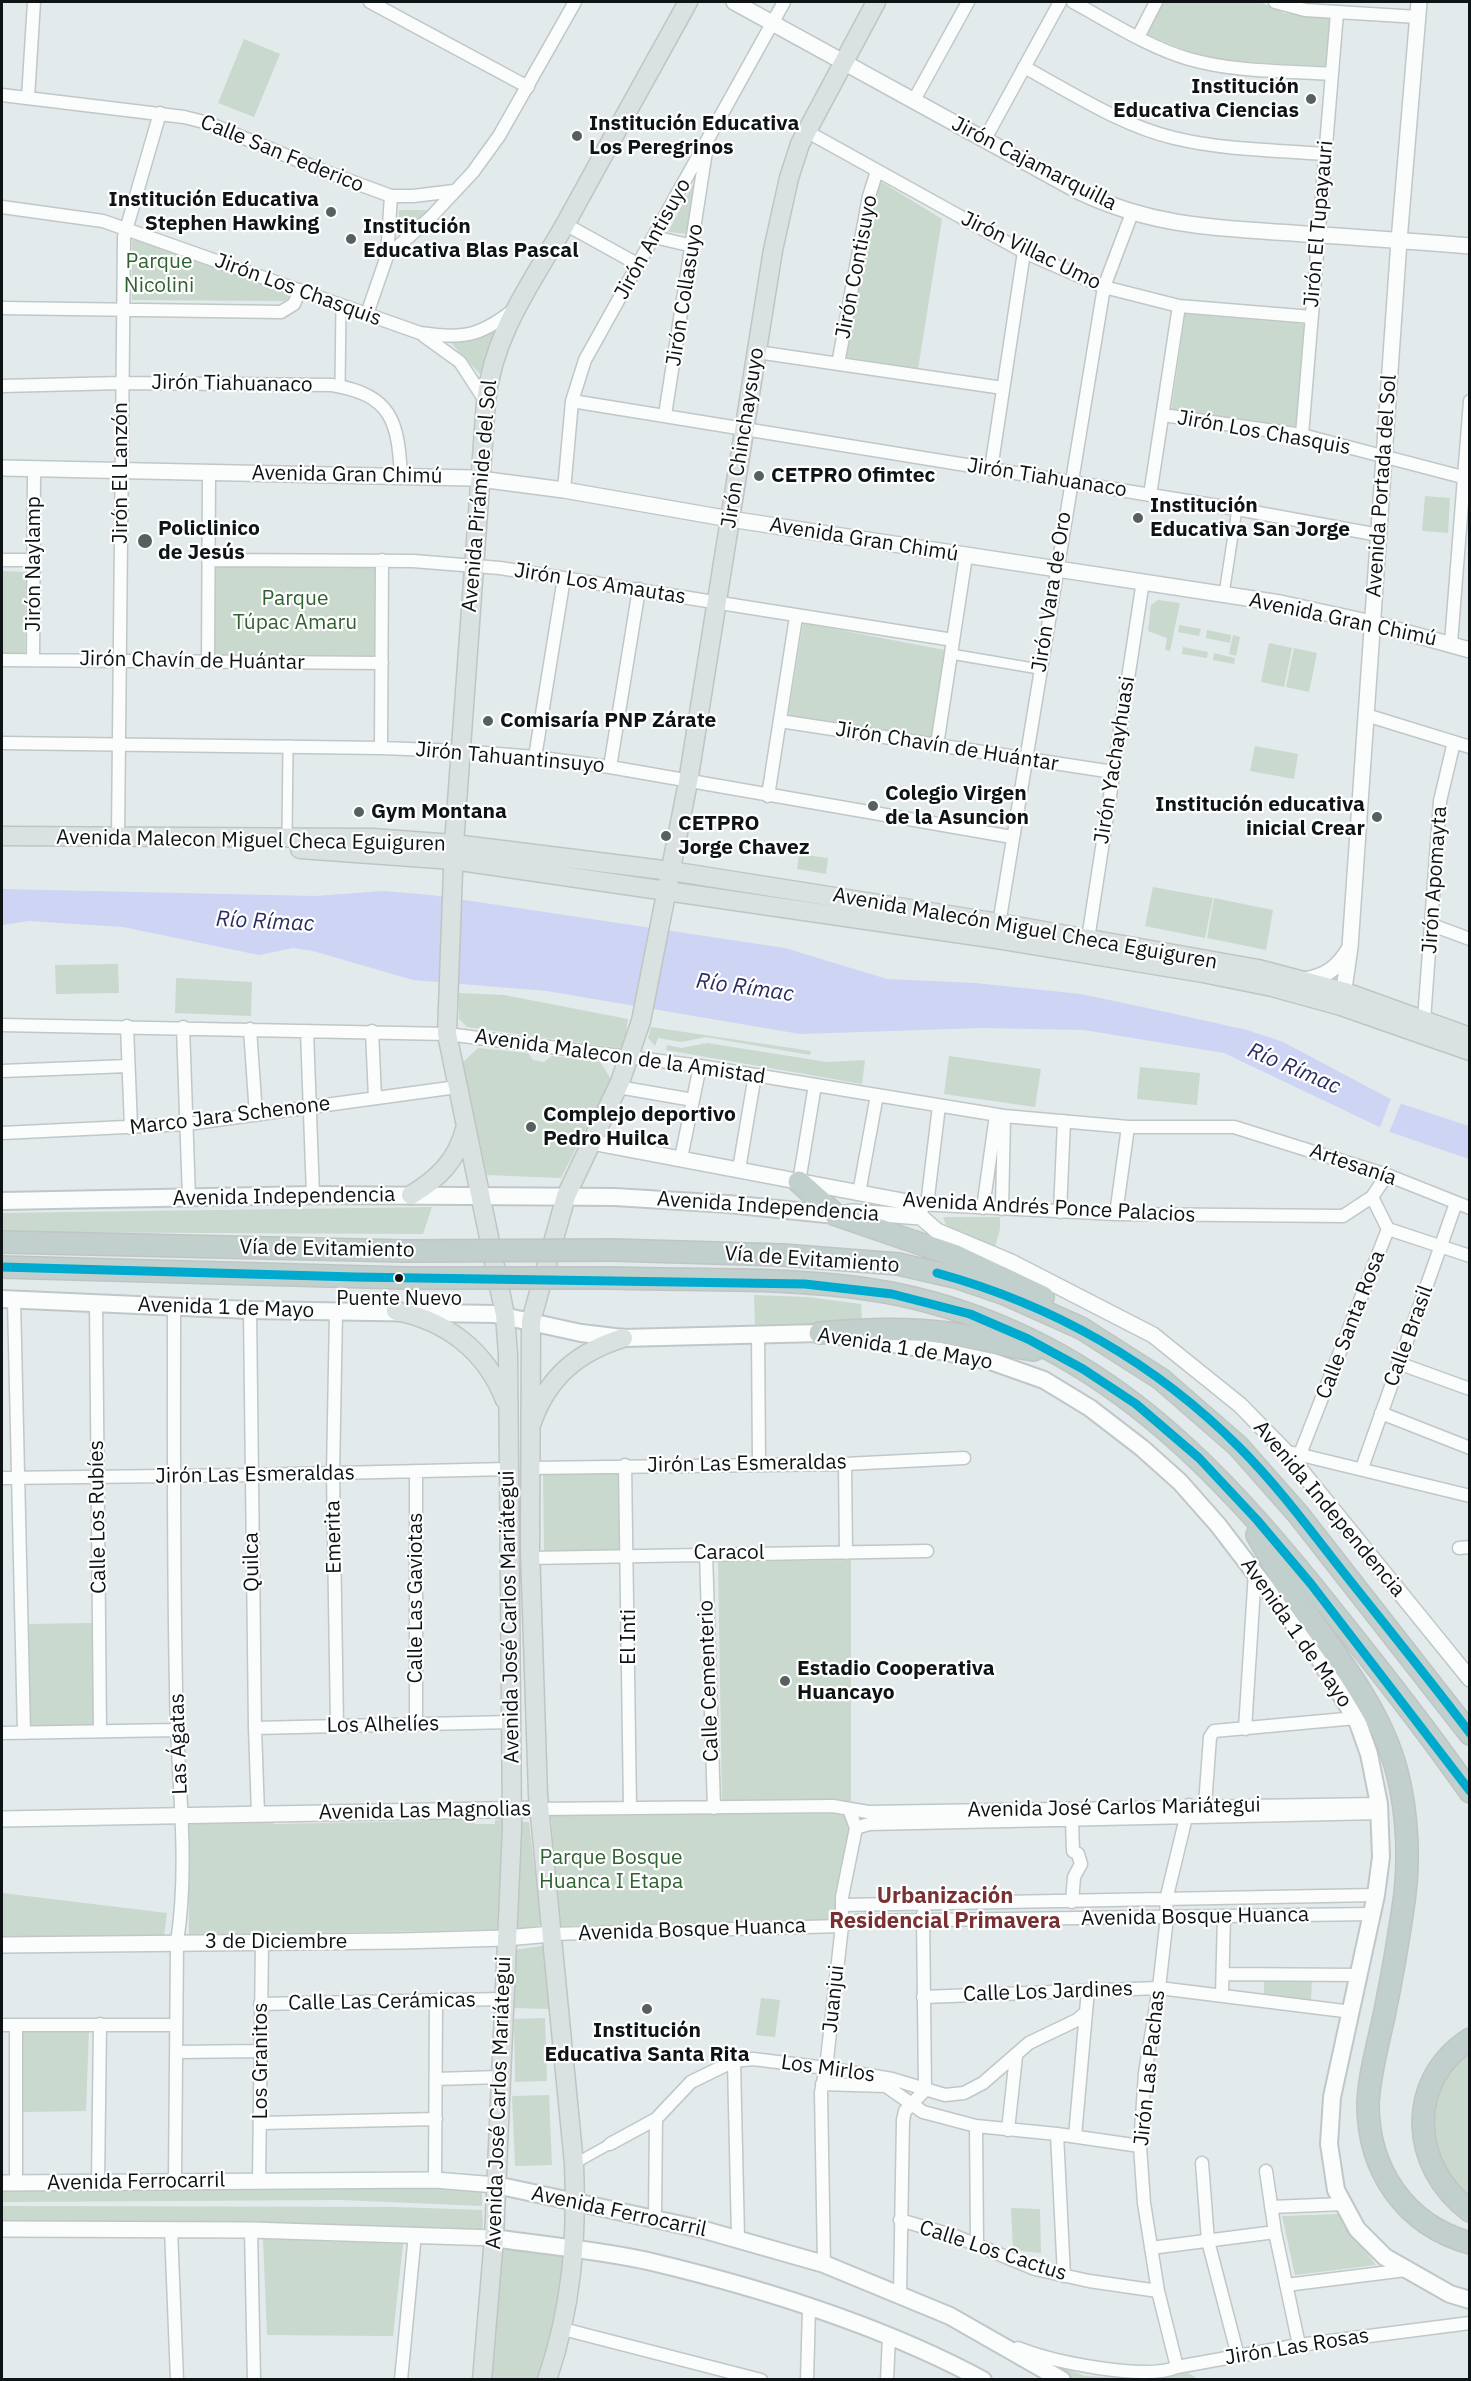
<!DOCTYPE html>
<meta charset="utf-8">
<style>
body{margin:0}
#map{position:relative;width:1471px;height:2381px;overflow:hidden;background:#e2eaec;font-family:"IBM Plex Sans",sans-serif}
canvas{display:block}
.frame{position:absolute;inset:0;border:3px solid #0e1415;pointer-events:none}
</style>
<div id="map">
<canvas width="1471" height="2381"></canvas>
<div class="frame"></div>
</div>
<script>
const ctx = document.querySelector('canvas').getContext('2d');
ctx.lineJoin = 'round';
function fillPath(path, color) { ctx.fillStyle = color; ctx.fill(path, 'evenodd'); }
function trace(path, color, width, dash) { ctx.strokeStyle = color; ctx.lineWidth = width; ctx.lineCap = dash ? 'butt' : 'round'; ctx.setLineDash(dash || []); ctx.stroke(path); }
function write(font, color, halo, rows, align = 'center') {
  ctx.font = font + ' "IBM Plex Sans",sans-serif'; ctx.lineWidth = 4.5; ctx.setLineDash([]); ctx.textBaseline = 'middle'; ctx.strokeStyle = halo; ctx.fillStyle = color; for (const [text, x, y, turn = 0] of rows) {
    ctx.save(); ctx.translate(x, y); ctx.rotate((+turn || 0) * Math.PI / 180); ctx.textAlign = isNaN(turn) ? turn : align; if (halo) ctx.strokeText(text, 0, 0); ctx.fillText(text, 0, 0); ctx.restore();
  }
}
const green = new Path2D(`
 M1161,2H1260L1284,13L1331,16L1327,68L1231,62L1200,56L1145,34Z
 M244,39L280,54L254,117L218,103Z
 M698,175L689,234L668,232Z
 M880,181L942,219L918,369L844,357L873,194Z
 M399,210H430L398,242Z
 M136,239L287,292L291,296L284,301L132,300V241Z
 M1185,314L1307,324L1297,431L1171,412Z
 M495,330V332L480,374L450,342Z
 M1425,496L1450,498L1448,533L1422,531Z
 M213,566L377,568L376,656L213,655Z
 M2,571L26,572L25,653H2Z
 M1158,600L1180,603L1170,651L1165,650L1167,638L1148,631L1151,605Z
 M803,623L945,650L935,739L788,717Z
 M1179,625L1201,629L1199,636L1178,632Z
 M1207,630L1231,635L1230,643L1206,638Z
 M1233,635L1240,637L1236,656L1229,654Z
 M1269,643L1292,648L1284,687L1261,682Z
 M1183,647L1208,652L1207,658L1182,654Z
 M1294,648L1317,653L1309,692L1286,687Z
 M1214,653L1235,658L1234,664L1213,660Z
 M1255,746L1298,754L1294,779L1250,771Z
 M799,854L828,858L826,874L797,869Z
 M1153,887L1213,898L1205,938L1145,926Z
 M1214,898L1273,910L1266,950L1207,938Z
 M118,964L119,993L56,994L55,965Z
 M176,978L252,982L251,1016L175,1013Z
 M459,993L504,995L628,1019L624,1045L619,1048L467,1027L459,1019Z
 M651,1027L811,1051L810,1055L706,1037L681,1042L658,1038L655,1046L648,1038Z
 M707,1043L827,1062L865,1060L862,1084L666,1050L667,1045L681,1048Z
 M478,1048L528,1053L533,1060L544,1062L552,1056L600,1062L611,1079L561,1178L487,1175L462,1063Z
 M949,1056L1041,1069L1035,1107L944,1094Z
 M1140,1067L1200,1073L1197,1105L1137,1099Z
 M432,1207L423,1234L2,1232V1213Z
 M943,1217H1000V1229L995,1247L946,1225Z
 M754,1295L807,1297L861,1304L862,1321L755,1328Z
 M623,1470L625,1553H544L543,1472Z
 M851,1560V1801L722,1800L718,1562Z
 M92,1623L95,1727L31,1728L28,1624Z
 M838,1813L847,1815L852,1824L837,1920L560,1926L551,1816Z
 M426,1816H451L473,1820L475,1824H495V1820L503,1819L497,1930L189,1935L188,1821L268,1819L274,1824L422,1821Z
 M519,1822H529L541,1924C534,1929 523,1930 515,1928Z
 M2,1893L167,1913L164,1936L2,1940Z
 M543,1946L551,2009L511,2008L513,1950Z
 M1264,1976L1312,1978L1311,2001L1264,1998Z
 M761,1998L780,2000L775,2037L756,2035Z
 M545,2018L547,2081L515,2082L514,2019Z
 M89,2028L86,2111L23,2112V2029Z
 M1469,2050V2200L1463,2196C1454,2181 1436,2161 1432,2144C1424,2110 1444,2071 1469,2050Z
 M549,2095L552,2165L515,2166L512,2096Z
 M444,2186L482,2188V2206L341,2200L2,2202V2190Z
 M2,2206L394,2207L482,2210L483,2227L480,2231L2,2234Z
 M1011,2208L1040,2209L1041,2253L1013,2250Z
 M1338,2214L1376,2265L1295,2275L1282,2216Z
 M263,2239L403,2244L393,2336L267,2335Z
 M503,2246L568,2254C562,2295 555,2342 538,2379L491,2380Z
 M1021,2352L1085,2376L1140,2379L1188,2373L1198,2379H1067Z`);
const water = new Path2D(`
 M2,889L315,896L383,891L431,895L785,948L887,979L975,983L1081,994L1166,1012L1247,1030L1283,1042L1396,1102L1469,1126V1159L1390,1132L1224,1053L1084,1030L981,1028L800,1034L547,991L413,980L313,951L293,948L259,955L123,927L29,921L2,925Z`);
const pier = new Path2D(`
 M1392,1096L1402,1101L1388,1135L1379,1130Z`);
const pedestrian = new Path2D(`
 M340,387L341,305
 M1224,594L1237,509
 M951,654L1039,669
 M287,837L288,745
 M574,2164L610,2144`);
const minor = new Path2D(`
 M370,2L528,87
 M1073,2C1110,22 1148,47 1189,59C1234,72 1285,71 1332,74
 M1275,2L1305,10L1418,17
 M1138,37L1156,2
 M1024,67C1072,93 1120,125 1174,138C1223,150 1275,150 1325,154
 M2,95L184,117L208,123L326,172L391,196H413L454,191
 M28,98L34,2
 M914,100L968,2
 M806,131L1024,252L1104,287L1179,306L1312,317
 M985,139L1060,2
 M2,207L103,221L420,333C461,339 479,337 512,311
 M565,224L639,265
 M654,237L693,246
 M387,256L391,196
 M2,308L281,312L294,304L300,290
 M367,314L387,256L430,218L473,172L499,136L575,2
 M424,336L460,362L486,402
 M757,352L1003,388
 M838,364L869,196L877,171
 M2,386L121,383L332,385C392,395 398,421 401,476
 M572,401L1237,509L1379,535
 M665,415L707,145
 M1163,415L1302,435L1470,479
 M1302,435L1337,13
 M991,469L1024,252
 M564,490L572,401L585,360L784,2
 M1150,495L1179,306
 M2,560H34
 M209,560L413,561L500,568L953,640
 M1451,643L1470,401
 M2,660L382,663
 M33,660L34,468
 M208,662L209,472
 M1366,715L1470,747
 M780,721L1113,772
 M2,743L381,748L460,751L535,757L610,767L1012,837
 M937,745L966,556
 M381,748L382,560
 M535,757L564,578
 M610,767L639,589
 M768,796L796,617
 M118,838L124,237L160,113
 M1432,925L1470,939
 M998,930L1104,287L1132,213
 M1088,939L1143,581
 M1424,1020L1440,801L1454,742
 M2,1025L447,1034L700,1066L1004,1116L1128,1127H1234L1387,1175L1470,1208
 M127,1026L131,1128
 M183,1027L189,1198
 M250,1029L256,1115
 M307,1031L313,1195
 M372,1031L375,1098
 M2,1071L128,1066
 M618,1087L693,1100
 M2,1133L187,1124L457,1087
 M681,1158L700,1066
 M739,1169L755,1075
 M799,1182L815,1085
 M859,1193L877,1095
 M918,1204L1116,1214L1343,1216L1372,1197L1387,1175
 M927,1205L939,1106
 M983,1208L996,1115
 M1002,1209L1004,1116
 M1060,1212L1064,1121
 M1116,1214L1128,1127
 M1388,1229L1470,1256
 M14,1300L24,1733
 M96,1304L100,1731
 M174,1307C174,1448 173,1589 177,1729C180,1800 188,1872 177,1942L175,2180
 M250,1310L255,1728L258,1814
 M336,1312L333,1474L337,1726
 M758,1333L759,1464
 M1398,1363L1470,1389
 M1381,1413L1470,1448
 M1293,1453L1470,1496
 M1300,1454L1388,1229L1372,1197
 M845,1464L846,1553
 M625,1465L630,1808
 M529,1468L845,1464L964,1458
 M1362,1468L1456,1203
 M2,1478L251,1475L508,1469
 M1459,1548L1470,1547
 M706,1553L714,1808
 M530,1558L927,1551
 M416,1724V1471
 M255,1728L511,1722
 M1245,1729L1255,1572
 M2,1733L177,1730
 M1205,1805L1210,1737L1214,1731L1356,1718
 M539,1809L833,1806L868,1812L1379,1804
 M856,1828L869,1824L1380,1813
 M1072,1902L1074,1877L1081,1864L1078,1854L1073,1851L1072,1819
 M842,1905L1376,1895
 M551,1934L842,1926L857,1921L1372,1914
 M1223,1974L1358,1975
 M1222,1994L1224,1916
 M923,1997L1159,1988L1352,2012
 M260,2004L503,1999
 M2,2025H176
 M176,2052L261,2051
 M734,2061L738,2238
 M436,2079L500,2077
 M822,2084L886,2086L923,2112L976,2126L1057,2134L1140,2146
 M262,2123L436,2119
 M976,2126L977,2244
 M1008,2130L1016,2056
 M1057,2134L1064,2276
 M1075,2136L1088,1990
 M610,2144L656,2119L691,2082L734,2061L753,2059L826,2068L892,2079L945,2095L964,2093L983,2083L1029,2043L1077,2020L1086,2012
 M1202,2163L1208,2241L1238,2356
 M1266,2171L1275,2232L1299,2345
 M435,2180L436,2000
 M259,2181L262,1942
 M16,2183V2025
 M98,2183L100,2024
 M1271,2207L1343,2204
 M655,2218L656,2119
 M900,2220L955,2236L1035,2269L1089,2281L1158,2291
 M171,2229L177,2380
 M251,2230L254,2380
 M1151,2248L1275,2232
 M824,2264L821,2092L826,2068L842,1926V1897L856,1828L849,1809
 M1286,2285L1406,2270
 M900,2293L903,2120L905,2111L925,2090L923,1914
 M563,2329L761,2380
 M1018,2348C1053,2362 1145,2381 1177,2367L1299,2345L1470,2323
 M1177,2367L1158,2291L1144,2203L1140,2146L1145,2073L1159,1988L1167,1917L1166,1900L1189,1805
 M401,2380L415,2234
 M807,2380L809,2308
 M887,2380L889,2336`);
const tertiary = new Path2D(`
 M734,2L1080,192C1163,231 1231,228 1320,235C1370,238 1420,242 1470,246
 M2,468L472,478L564,490L730,519L1280,603L1372,623L1470,650
 M1304,980C1325,977 1338,968 1349,949
 M1342,1003L1350,947L1399,241L1419,2
 M591,1142L918,1204L921,1217L937,1231L1011,1262L1153,1335L1240,1405L1285,1451L1470,1679
 M841,1214L853,1212L921,1217
 M2,1819L539,1809
 M2,1945L400,1941L506,1938L551,1934
 M2,2183L435,2180L496,2185
 M2,2229L251,2230L494,2238`);
const secondary = new Path2D(`
 M2,1201L313,1195L615,1197L728,1204L836,1215
 M2,1299L250,1310L494,1314L581,1333L623,1338L820,1333L941,1351L993,1362L1044,1380L1090,1408L1142,1448L1180,1482L1218,1525L1316,1653L1358,1723L1369,1754L1379,1804L1381,1857L1376,1895L1332,2097L1329,2144L1336,2190L1357,2229L1385,2257L1450,2294L1470,2300
 M496,2185L701,2229L824,2264L950,2316L1062,2380
 M494,2238C546,2246 601,2250 652,2262C765,2289 881,2325 983,2380`);
const primary = new Path2D(`
 M2,836L372,838L454,844L671,871L999,923L1258,969L1345,992L1470,1037
 M300,849L453,860L997,939L1203,973L1272,987L1341,1006L1470,1051
 M411,1195C438,1179 457,1160 465,1129
 M396,1311C447,1321 486,1351 505,1400
 M532,1422C548,1377 578,1352 623,1338
 M482,2380L494,2238L512,1828L508,1354L505,1315L447,1034L454,844L486,402C493,332 534,280 567,221C607,148 648,74 688,2
 M547,2380C572,2306 577,2241 574,2164L538,1795L530,1549L531,1321L566,1196L620,1082L641,1021L688,782L773,250L789,178L800,144L876,2`);
const motorway = new Path2D(`
 M799,1182L836,1215L956,1256L1043,1297
 M2,1242L404,1251
 M613,1250L783,1255L898,1264L955,1277L1005,1294L1081,1328L1161,1379L1238,1446L1298,1514L1470,1734
 M2,1267L404,1278
 M614,1278C704,1281 808,1276 896,1294C1098,1336 1219,1467 1341,1622C1385,1677 1429,1733 1470,1792
 M820,1333C863,1329 905,1327 947,1333C976,1337 1005,1346 1034,1350
 M1257,1535C1267,1552 1276,1570 1287,1586C1327,1645 1379,1702 1397,1772C1408,1815 1410,1864 1403,1908C1398,1942 1392,1977 1385,2011C1379,2041 1369,2074 1368,2104C1368,2170 1405,2225 1470,2243
 M1470,2039C1405,2081 1410,2167 1470,2211`);
const motorwayBridge = new Path2D(`
 M404,1251L613,1250
 M404,1278H614`);
const bus1 = new Path2D(`
 M2,1267L355,1277L805,1284L892,1294L970,1314L1028,1339L1083,1369L1136,1404L1199,1458L1257,1520L1311,1584L1470,1791
 M937,1273C1053,1305 1154,1362 1239,1447C1278,1486 1310,1530 1344,1573C1386,1626 1429,1679 1470,1733`);
const markers = [
 [1311,99,6,"#585f60"],
 [577,136,6,"#585f60"],
 [331,212,6,"#585f60"],
 [351,239,6,"#585f60"],
 [759,476,6,"#585f60"],
 [1138,518,6,"#585f60"],
 [145,541,8,"#585f60"],
 [488,721,6,"#585f60"],
 [873,806,6,"#585f60"],
 [359,812,6,"#585f60"],
 [1377,817,6,"#585f60"],
 [666,836,6,"#585f60"],
 [531,1127,6,"#585f60"],
 [399,1278,5,"#0e1415"],
 [785,1681,6,"#585f60"],
 [647,2009,6,"#585f60"]
];
const busNames = [
 ["Puente Nuevo",399,1299]
];
const poiNames = [
 ["Institución",1299,87,"right"],
 ["Educativa Ciencias",1299,111,"right"],
 ["Institución Educativa",589,124],
 ["Los Peregrinos",589,148],
 ["Institución Educativa",319,200,"right"],
 ["Stephen Hawking",319,224,"right"],
 ["Institución",363,227],
 ["Educativa Blas Pascal",363,251],
 ["CETPRO Ofimtec",771,476],
 ["Institución",1150,506],
 ["Educativa San Jorge",1150,530],
 ["Policlinico",158,529],
 ["de Jesús",158,553],
 ["Comisaría PNP Zárate",500,721],
 ["Colegio Virgen",885,794],
 ["de la Asuncion",885,818],
 ["Institución educativa",1365,805,"right"],
 ["inicial Crear",1365,829,"right"],
 ["Gym Montana",371,812],
 ["CETPRO",678,824],
 ["Jorge Chavez",678,848],
 ["Complejo deportivo",543,1115],
 ["Pedro Huilca",543,1139],
 ["Estadio Cooperativa",797,1669],
 ["Huancayo",797,1693],
 ["Institución",647,2031,"center"],
 ["Educativa Santa Rita",647,2055,"center"]
];
const streetNames = [
 ["Calle San Federico",282,154,22],
 ["Jirón Cajamarquilla",1034,164,27],
 ["Jirón El Tupayauri",1319,224,-85],
 ["Jirón Antisuyo",653,239,-61],
 ["Jirón Villac Umo",1031,251,26],
 ["Jirón Contisuyo",857,267,-79],
 ["Jirón Los Chasquis",298,290,20],
 ["Jirón Collasuyo",685,295,-81],
 ["Jirón Tiahuanaco",232,384,1],
 ["Jirón Los Chasquis",1264,433,10],
 ["Jirón Chinchaysuyo",743,438,-81],
 ["Jirón El Lanzón",121,473,-90],
 ["Avenida Gran Chimú",347,475,1],
 ["Jirón Tiahuanaco",1047,478,9],
 ["Avenida Portada del Sol",1382,486,-86],
 ["Avenida Pirámide del Sol",480,496,-85],
 ["Avenida Gran Chimú",864,540,9],
 ["Jirón Naylamp",34,564,-90],
 ["Jirón Los Amautas",600,584,9],
 ["Jirón Vara de Oro",1052,592,-81],
 ["Avenida Gran Chimú",1343,620,12],
 ["Jirón Chavín de Huántar",192,661,1],
 ["Jirón Chavín de Huántar",947,747,9],
 ["Jirón Tahuantinsuyo",510,758,5],
 ["Jirón Yachayhuasi",1115,760,-81],
 ["Avenida Malecon Miguel Checa Eguiguren",251,841,1],
 ["Jirón Apomayta",1435,880,-86],
 ["Avenida Malecón Miguel Checa Eguiguren",1025,929,10],
 ["Avenida Malecon de la Amistad",620,1057,8],
 ["Marco Jara Schenone",230,1116,-7],
 ["Artesanía",1353,1165,19],
 ["Avenida Independencia",284,1197,-1],
 ["Avenida Independencia",768,1207,4],
 ["Avenida Andrés Ponce Palacios",1049,1208,3],
 ["Vía de Evitamiento",327,1249,1],
 ["Vía de Evitamiento",812,1260,4],
 ["Avenida 1 de Mayo",226,1308,2],
 ["Calle Santa Rosa",1351,1325,-69],
 ["Calle Brasil",1409,1336,-70],
 ["Avenida 1 de Mayo",905,1349,9],
 ["Jirón Las Esmeraldas",747,1464,-1],
 ["Jirón Las Esmeraldas",255,1475,-1],
 ["Avenida Independencia",1329,1509,50],
 ["Calle Los Rubíes",98,1517,-91],
 ["Emerita",334,1537,-91],
 ["Caracol",729,1553],
 ["Quilca",252,1562,-91],
 ["Calle Las Gaviotas",416,1598,-90],
 ["Avenida José Carlos Mariátegui",510,1617,-91],
 ["Avenida 1 de Mayo",1296,1633,55],
 ["El Inti",629,1637,-90],
 ["Calle Cementerio",709,1681,-92],
 ["Los Alhelíes",383,1725,-1],
 ["Las Ágatas",179,1744,-92],
 ["Avenida José Carlos Mariátegui",1114,1808,-1],
 ["Avenida Las Magnolias",425,1811,-1],
 ["Avenida Bosque Huanca",1195,1917,-1],
 ["Avenida Bosque Huanca",692,1930,-2],
 ["3 de Diciembre",276,1942],
 ["Calle Los Jardines",1048,1992,-2],
 ["Juanjui",834,1999,-84],
 ["Calle Las Cerámicas",382,2002,-1],
 ["Los Granitos",261,2061,-90],
 ["Jirón Las Pachas",1150,2068,-84],
 ["Los Mirlos",828,2069,8],
 ["Avenida José Carlos Mariátegui",499,2103,-88],
 ["Avenida Ferrocarril",136,2182,-1],
 ["Avenida Ferrocarril",619,2212,12],
 ["Calle Los Cactus",993,2251,18],
 ["Jirón Las Rosas",1297,2347,-9]
];
const parkNames = [
 ["Parque",159,262],
 ["Nicolini",159,286],
 ["Parque",295,599],
 ["Túpac Amaru",295,623],
 ["Parque Bosque",611,1858],
 ["Huanca I Etapa",611,1882]
];
const waterNames = [
 ["Río Rímac",265,922,3],
 ["Río Rímac",745,988,8],
 ["Río Rímac",1294,1069,23]
];
const neighbourhoodNames = [
 ["Urbanización",945,1897],
 ["Residencial Primavera",945,1922]
];
fillPath(green, '#c9d9cd');
fillPath(water, '#cdd4f4');
fillPath(pier, '#e2eaec');
trace(pedestrian, '#c0c7c8', 12);
trace(minor, '#c0c7c8', 15);
trace(tertiary, '#c0c7c8', 18);
trace(secondary, '#c0c7c8', 20);
trace(primary, '#c0c4c4', 21);
trace(motorway, '#c0c4c4', 24);
trace(pedestrian, '#fbfcfc', 9);
trace(minor, '#fbfcfc', 12);
trace(tertiary, '#fbfcfc', 15);
trace(secondary, '#fbfcfc', 16);
trace(primary, '#d9e2e0', 18);
trace(motorway, '#c2d0cd', 21);
trace(motorwayBridge, '#c0c4c4', 24, []);
trace(motorwayBridge, '#c2d0cd', 21);
trace(bus1, '#00a9ce', 9);
for (const [x, y, r, color] of markers) { const dot = new Path2D(); dot.arc(x, y, r, 0, 2 * Math.PI); ctx.fillStyle = color; ctx.fill(dot); trace(dot, '#fff', 2); }
write('20px', '#0e1415', '#fff', busNames);
write('bold 21px', '#0e1415', '#fff', poiNames, 'left');
write('21px', '#0e1415', '#fff', streetNames);
write('21px', '#306131', '#fff', parkNames);
write('italic 22px', '#2b2c62', '#fff', waterNames);
write('bold 22px', '#783033', '#fff', neighbourhoodNames);
</script>
